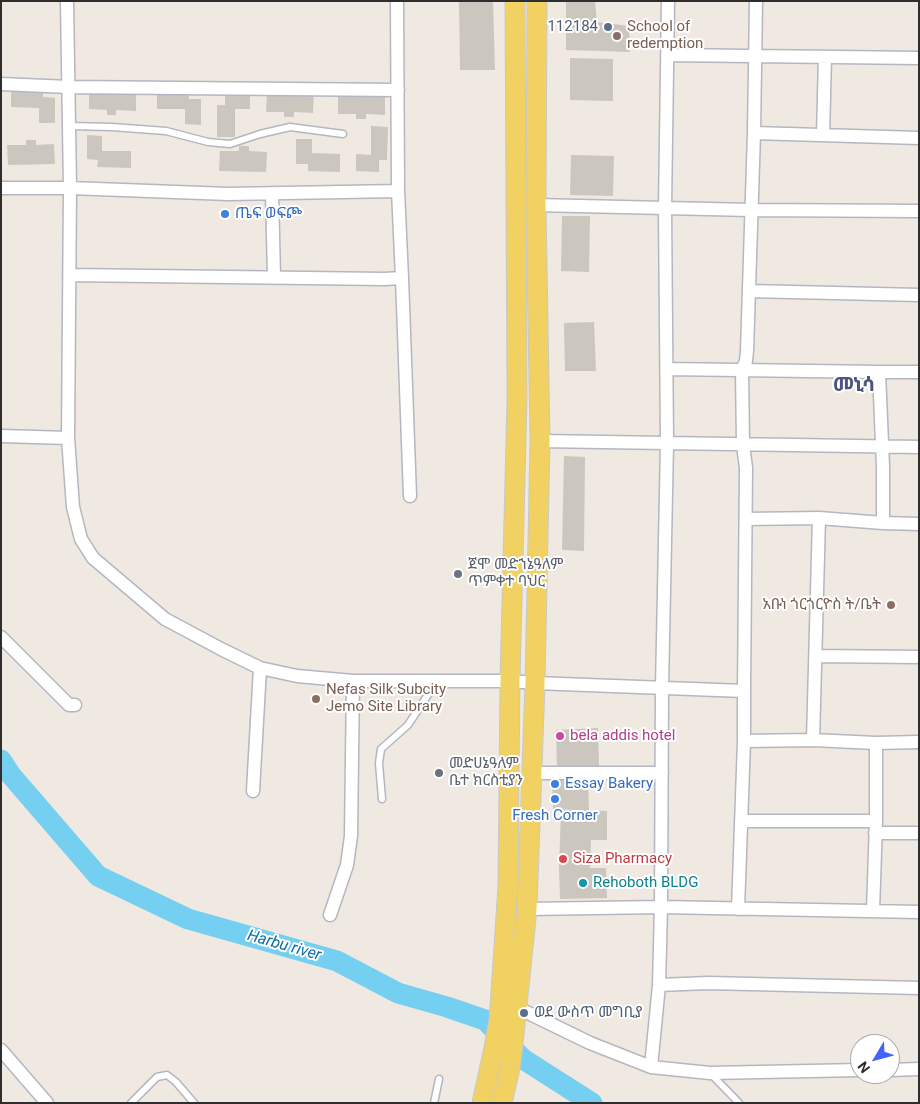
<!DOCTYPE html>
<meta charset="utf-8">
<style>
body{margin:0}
#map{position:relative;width:920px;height:1104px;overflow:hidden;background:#efe9e1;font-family:Roboto,sans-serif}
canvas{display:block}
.frame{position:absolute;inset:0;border:2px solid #2e2e2e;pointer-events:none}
.north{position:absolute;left:850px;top:1034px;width:50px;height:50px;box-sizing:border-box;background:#fff;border:1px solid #ababab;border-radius:50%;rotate:233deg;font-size:14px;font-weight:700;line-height:20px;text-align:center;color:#2e2e2e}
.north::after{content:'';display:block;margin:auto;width:18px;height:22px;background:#4264fb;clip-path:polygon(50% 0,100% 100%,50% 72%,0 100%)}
</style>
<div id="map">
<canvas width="920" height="1104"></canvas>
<div class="frame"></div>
<div class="north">N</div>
</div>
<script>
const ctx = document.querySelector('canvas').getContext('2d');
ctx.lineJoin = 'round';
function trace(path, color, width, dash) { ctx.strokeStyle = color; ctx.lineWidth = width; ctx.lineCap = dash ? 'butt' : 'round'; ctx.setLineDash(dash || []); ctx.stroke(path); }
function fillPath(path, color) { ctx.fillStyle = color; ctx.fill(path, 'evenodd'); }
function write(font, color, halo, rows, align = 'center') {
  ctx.font = font + ' Roboto,"Noto Sans Ethiopic",sans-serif'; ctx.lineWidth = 4; ctx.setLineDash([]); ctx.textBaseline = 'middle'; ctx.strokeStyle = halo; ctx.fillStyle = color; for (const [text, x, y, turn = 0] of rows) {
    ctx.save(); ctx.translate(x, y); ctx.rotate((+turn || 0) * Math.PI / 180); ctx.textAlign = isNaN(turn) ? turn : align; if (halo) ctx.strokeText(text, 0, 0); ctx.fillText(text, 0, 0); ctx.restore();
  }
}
const river = new Path2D(`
 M1,760L10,774L98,876L188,919L337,961L398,993L447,1007L485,1020L523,1059L592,1103`);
const building = new Path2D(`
 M459,1H493L495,70H460Z
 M566,1H595L597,22L629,26L630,52L566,50Z
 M570,58L613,59V101L570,100Z
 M11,89L43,90V97L55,98V123H39V108L11,107Z
 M89,89L136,91V111L116,110V115H107V110L89,109Z
 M157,91L189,92V99H201V125L185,124V109H157Z
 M267,91L314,93L313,113L294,112V117H284V112H266Z
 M225,93H250V109H235V137H217V105H225Z
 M338,94H385V115L366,114V119H356V114H338Z
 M371,126L388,127L387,160H379V172L356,171V154L371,155Z
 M87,135L102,136V151H131V168L97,167L98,160L87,159Z
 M296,139H312V153L340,154V172L308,171V164H296Z
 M26,140H36V145L54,144L55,164L8,165L7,145H26Z
 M239,146H249V151L267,152L266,172L219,171L220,151H239Z
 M571,155L614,156L613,196L570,195Z
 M562,216H590L589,272L561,271Z
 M594,322L596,371H565L564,323Z
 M564,456L585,457L584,551L562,550Z
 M598,728L599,766L557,768L556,730Z
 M552,779H588L589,810L607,811V840H584H591L590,868H606L607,898L560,899L559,868L561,810H572L553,809Z`);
const lane = new Path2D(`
 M69,126L112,127L166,131L208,142L230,144L260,134L290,127L343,134
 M382,799L379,763L381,749L408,725L437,681
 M711,1074L739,1103
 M131,1103L157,1077L167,1075L176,1082L194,1103
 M434,1103L439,1079`);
const street = new Path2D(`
 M67,1L70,188L68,438L73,507L81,539L93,558L165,619L223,650L260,668L297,676L353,681H510L535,683L744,691V741L813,740L876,743L919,742
 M397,1L398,191
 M668,55L919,58
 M1,84L69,87L398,90
 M754,133L919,138
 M823,135L825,57
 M1,188H70L228,194L398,191L402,278L384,279L70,275
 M272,193L274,277
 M536,205L751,210L919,211
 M402,278L410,496
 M749,291L919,295
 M667,369L879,372
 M1,436L68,438
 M540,441L919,447
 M746,519L819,518L883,523L919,524
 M883,523V467L879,372H919
 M1,637L69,705H75
 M816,656L919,657
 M744,691L746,468L743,445L742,370L746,361L747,351L754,133L756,1
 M813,740L819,518
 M532,773H662
 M253,791L260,668
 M741,821H876
 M875,833H919
 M527,909L661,907L919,912
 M738,909L744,741
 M873,911L876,821V743
 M330,915L347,865L351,836L353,681
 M659,985L708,983L919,988
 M510,1005L516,1007L590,1043L651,1067L710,1073L860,1070
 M1,1050L47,1103
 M651,1067L659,985L661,907L662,688L667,443L665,208L668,1
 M890,1070L919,1069`);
const primary = new Path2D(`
 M482,1103L494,1048L499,1021L508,886L510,681L517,399L515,1
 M502,1103L510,1068L513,1044L527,909L535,683L540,441L536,205L537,1`);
const markers = [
 [608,27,5,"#5c6f8a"],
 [617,36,5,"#8d6e63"],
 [225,214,5,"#3f7fe0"],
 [458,574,5,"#6b7280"],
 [891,605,5,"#8d6e63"],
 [316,699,5,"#8d6e63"],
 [560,736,5,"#d1479c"],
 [439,773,5,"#6b7280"],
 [555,784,5,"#3f7fe0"],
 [555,799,5,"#3f7fe0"],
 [563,859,5,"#e0444e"],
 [583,883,5,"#0f9aa8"],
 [524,1013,5,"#5c6f8a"]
];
const serviceNames = [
 ["112184",598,27],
 ["ወደ ውስጥ መግቢያ",534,1013,"left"]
];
const educationNames = [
 ["School of",627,27],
 ["redemption",627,44],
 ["አቡነ ጎርጎርዮስ ት/ቤት",881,605,"right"],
 ["Nefas Silk Subcity",326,690],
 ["Jemo Site Library",326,707]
];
const shopNames = [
 ["ጤፍ ወፍጮ",235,214],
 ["Essay Bakery",565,784],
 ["Fresh Corner",555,816,"center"]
];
const worshipNames = [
 ["ጀሞ መድኀኔዓለም",468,565],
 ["ጥምቀተ ባህር",468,582],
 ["መድሀኔዓለም",449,764],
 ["ቤተ ክርስቲያን",449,781]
];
const hotelNames = [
 ["bela addis hotel",570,736]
];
const healthNames = [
 ["Siza Pharmacy",573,859]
];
const cultureNames = [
 ["Rehoboth BLDG",593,883]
];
const waterNames = [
 ["Harbu river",284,946,16]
];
const districtNames = [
 ["መኒሳ",854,386]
];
trace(river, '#75cff0', 21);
fillPath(building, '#cbc7bf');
trace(lane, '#b4b7c1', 9);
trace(street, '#b4b7c1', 15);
trace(primary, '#c9c9c9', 21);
trace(lane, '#fff', 6);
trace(street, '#fff', 12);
trace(primary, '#f2d163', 19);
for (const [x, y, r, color] of markers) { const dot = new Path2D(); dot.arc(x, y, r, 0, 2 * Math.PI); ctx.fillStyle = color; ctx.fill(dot); trace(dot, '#fff', 2); }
write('15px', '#4e5e75', '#fff', serviceNames, 'right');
write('15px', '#785e54', '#fff', educationNames, 'left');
write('15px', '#366cbe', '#fff', shopNames, 'left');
write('15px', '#5b616d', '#fff', worshipNames, 'left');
write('15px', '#b23c85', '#fff', hotelNames, 'left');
write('15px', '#be3a42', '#fff', healthNames, 'left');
write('15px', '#0d838f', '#fff', cultureNames, 'left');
write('italic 16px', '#0d6fa3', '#fff', waterNames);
write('bold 20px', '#4d5680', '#fff', districtNames);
</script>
